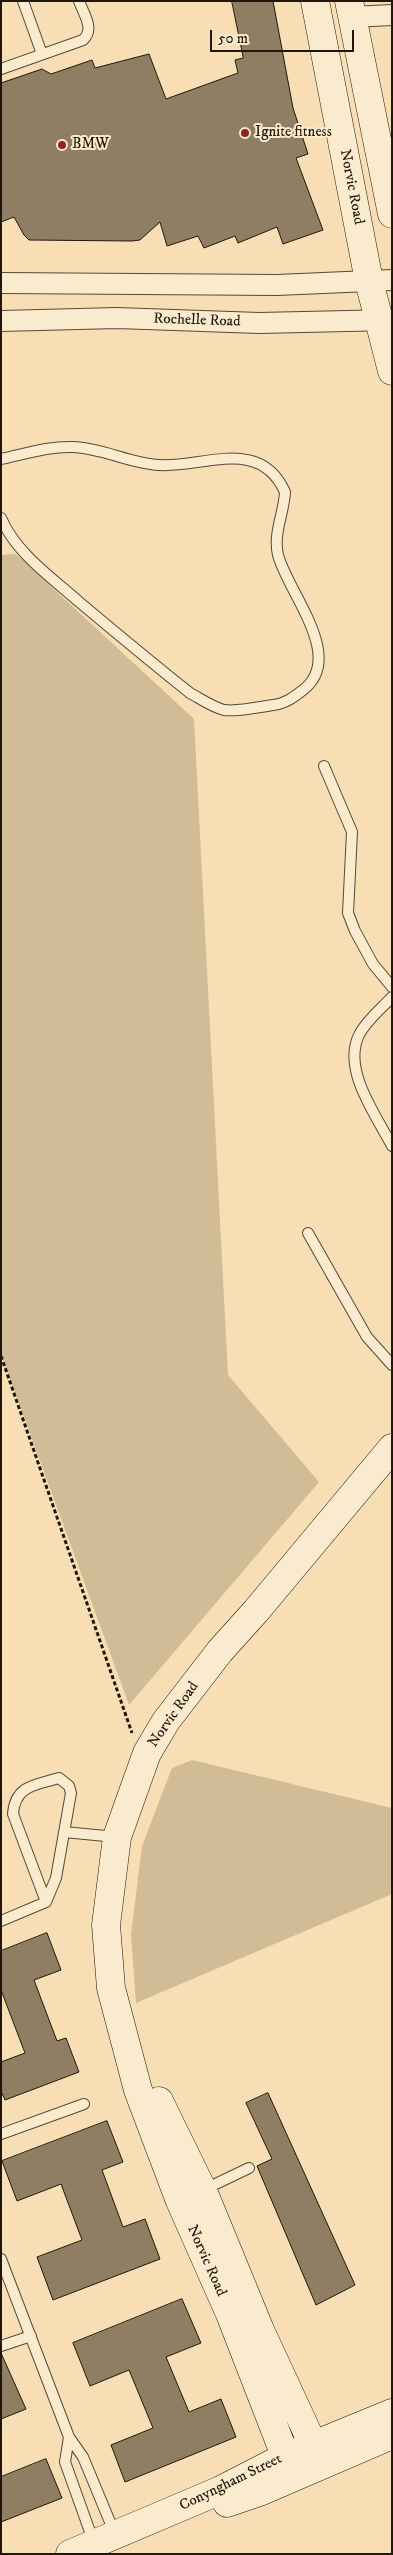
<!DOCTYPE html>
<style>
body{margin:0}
#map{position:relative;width:393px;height:2555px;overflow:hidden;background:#f7deb4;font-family:"IM FELL DW Pica",serif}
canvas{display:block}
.frame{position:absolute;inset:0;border:2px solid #1f170d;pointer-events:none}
.scale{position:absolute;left:210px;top:30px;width:144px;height:22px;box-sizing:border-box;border:2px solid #1f170d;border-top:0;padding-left:6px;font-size:15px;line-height:18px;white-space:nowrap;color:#1f170d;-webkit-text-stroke:4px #faeace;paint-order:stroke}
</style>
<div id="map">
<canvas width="393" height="2555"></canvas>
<div class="frame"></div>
<div class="scale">50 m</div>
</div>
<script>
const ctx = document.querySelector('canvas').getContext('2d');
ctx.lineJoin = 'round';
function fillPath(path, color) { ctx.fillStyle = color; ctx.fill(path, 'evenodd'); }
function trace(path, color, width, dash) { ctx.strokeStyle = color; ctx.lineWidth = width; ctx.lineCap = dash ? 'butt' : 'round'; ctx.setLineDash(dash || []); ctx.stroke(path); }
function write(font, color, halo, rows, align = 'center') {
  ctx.font = font + ' "IM FELL DW Pica",serif'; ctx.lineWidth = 4; ctx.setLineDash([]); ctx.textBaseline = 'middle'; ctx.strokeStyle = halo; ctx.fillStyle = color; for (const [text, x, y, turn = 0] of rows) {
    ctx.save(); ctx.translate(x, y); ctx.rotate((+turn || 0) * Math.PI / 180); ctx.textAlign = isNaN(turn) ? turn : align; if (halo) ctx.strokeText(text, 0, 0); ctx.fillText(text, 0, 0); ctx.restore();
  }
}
const green = new Path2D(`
 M16,554L194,719L228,1375L319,1482L129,1705L1,1354V555Z
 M192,1760L392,1808V1894L136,2003L131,1935L142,1846L172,1768Z`);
const building = new Path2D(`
 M232,1H273L293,108L308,154L296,158L323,230L283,244L277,227L238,243L235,236L204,248L198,236L167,246L160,222L140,240L132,241L29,240L24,235L14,217L1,222V83L42,69L51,74L92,60L95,68L149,54L166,99L238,73L235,60L243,58Z
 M47,1933L61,1970L34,1980L57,2041L66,2038L79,2072L5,2100L1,2091V2062L25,2053L1,1990V1951Z
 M268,2093L355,2285L316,2305L257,2166L272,2159L246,2103Z
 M107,2121L123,2162L102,2170L123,2227L145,2219L160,2259L53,2300L37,2257L82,2240L61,2184L17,2201L2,2161Z
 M182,2299L201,2343L166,2357L189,2412L221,2399L236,2437L125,2482L111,2445L153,2428L129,2370L90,2386L73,2343Z
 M1,2353L26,2409L1,2419Z
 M46,2459L62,2498L1,2522V2477Z`);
const path = new Path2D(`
 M1,1356L132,1733`);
const lane = new Path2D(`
 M23,1L42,54
 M1,69L83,40C95,29 84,15 79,1
 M1,459C25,454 49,446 73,447C102,448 129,463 159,465C203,468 260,436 285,492C284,513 273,533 278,555C288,593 346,657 303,690C294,697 285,704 273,705C259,707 238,712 224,710C212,707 201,699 190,693C152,663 115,632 78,601C51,577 16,553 1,518
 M324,766L352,832L348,913L355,931L373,964L392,987
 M392,1146C376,1115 342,1070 359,1035C366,1021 381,1009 392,997
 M308,1233L367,1337L392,1365
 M59,1778L69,1786L71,1793L56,1878L46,1902L13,1814C15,1785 36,1785 59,1778Z
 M64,1832L116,1837
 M1,1921L46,1902
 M1,2134L84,2104
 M203,2190L249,2168
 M1,2259L69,2437L83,2457L115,2534
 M1,2346L31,2336
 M69,2437L65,2462L94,2543`);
const street = new Path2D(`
 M352,17L392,15
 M1,283L277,285L392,280
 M1,321L117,318L259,323L392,320`);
const secondary = new Path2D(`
 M315,1L369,281L392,371
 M349,1L392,214
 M159,2101L203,2191L260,2330L322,2464
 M293,2476L230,2314L180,2201L138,2090L111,1988L106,1925L117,1837L147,1753L166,1721L220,1651L256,1611L392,1448
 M227,2503L262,2491L392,2435
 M70,2554L221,2490L285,2457L392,2413`);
const markers = [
 [245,133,5,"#8f2418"],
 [62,145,5,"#8f2418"]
];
const poiNames = [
 ["Ignite fitness",255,133],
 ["BMW",72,145]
];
const streetNames = [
 ["Norvic Road",351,187,79],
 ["Rochelle Road",197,321,2],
 ["Norvic Road",174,1715,-55],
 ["Norvic Road",206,2261,66],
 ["Conyngham Street",231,2483,-26]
];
fillPath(green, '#d2bc98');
fillPath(building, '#8f7e64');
trace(building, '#1f170d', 1);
trace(lane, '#554937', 12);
trace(street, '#554937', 22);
trace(secondary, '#1f170d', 29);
trace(path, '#1f170d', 3, [4, 2.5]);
trace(lane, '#faeace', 10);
trace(street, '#faeace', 20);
trace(secondary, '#faeace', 28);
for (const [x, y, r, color] of markers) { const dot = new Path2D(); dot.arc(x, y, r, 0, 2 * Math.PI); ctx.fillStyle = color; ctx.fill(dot); trace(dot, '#faeace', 2); }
write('15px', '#1f170d', '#faeace', poiNames, 'left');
write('15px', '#1f170d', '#faeace', streetNames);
</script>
